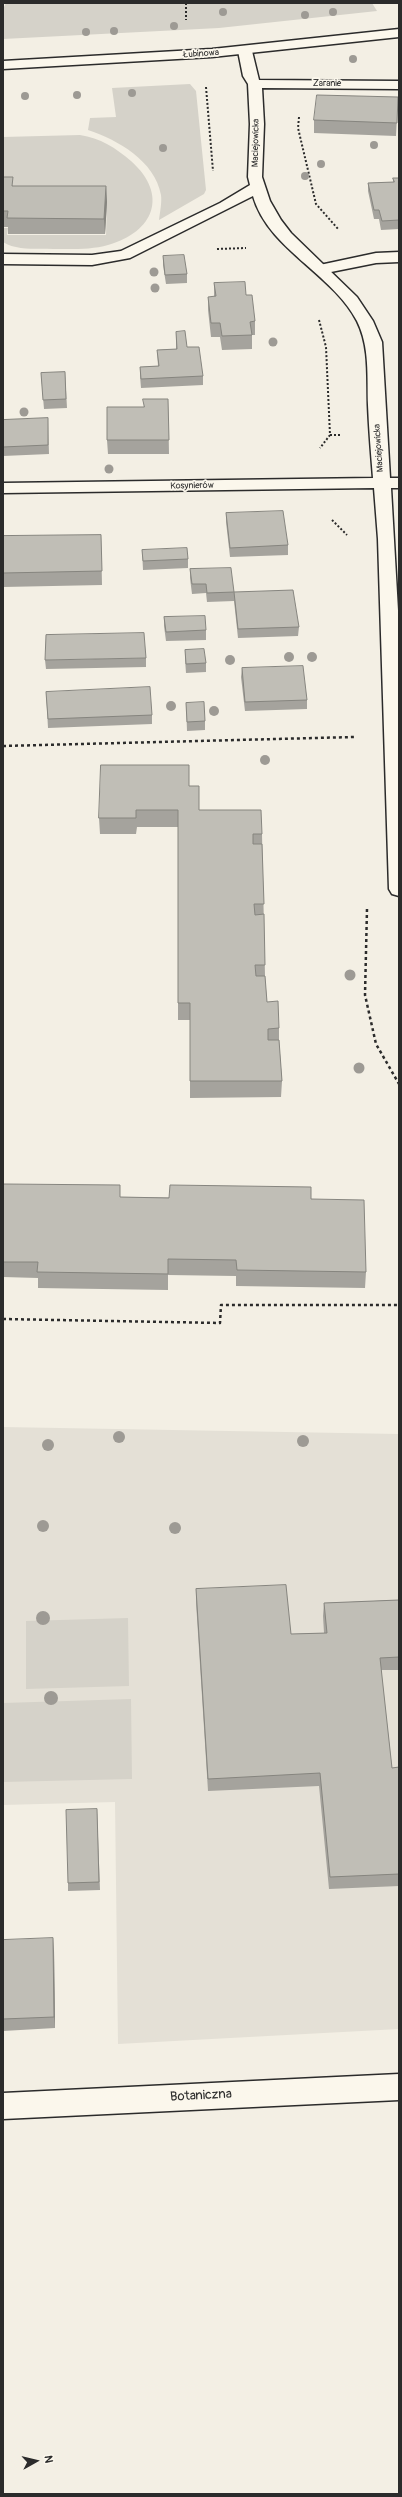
<!DOCTYPE html>
<meta charset="utf-8">
<style>
body{margin:0}
#map{position:relative;width:402px;height:2497px;overflow:hidden;background:#f3efe4;font-family:Pangolin,sans-serif}
canvas{display:block}
.frame{position:absolute;inset:0;border:4px solid #2b2b2b;pointer-events:none}
.north{position:absolute;left:16px;top:2441px;width:40px;height:40px;-webkit-text-stroke:3px #fbf7ec;paint-order:stroke;rotate:82deg;font-size:11px;font-weight:700;line-height:16px;text-align:center;color:#2b2b2b}
.north::after{content:'';display:block;margin:auto;width:14px;height:18px;background:#2b2b2b;clip-path:polygon(50% 0,100% 100%,50% 72%,0 100%)}
</style>
<div id="map">
<canvas width="402" height="2497"></canvas>
<div class="frame"></div>
<div class="north">N</div>
</div>
<script>
const ctx = document.querySelector('canvas').getContext('2d');
ctx.lineJoin = 'round';
function fillPath(path, color) { ctx.fillStyle = color; ctx.fill(path, 'evenodd'); }
function trace(path, color, width, dash) { ctx.strokeStyle = color; ctx.lineWidth = width; ctx.lineCap = dash ? 'butt' : 'round'; ctx.setLineDash(dash || []); ctx.stroke(path); }
function write(font, color, halo, rows, align = 'center') {
  ctx.font = font + ' Pangolin,sans-serif'; ctx.lineWidth = 3.5; ctx.setLineDash([]); ctx.textBaseline = 'middle'; ctx.strokeStyle = halo; ctx.fillStyle = color; for (const [text, x, y, turn = 0] of rows) {
    ctx.save(); ctx.translate(x, y); ctx.rotate((+turn || 0) * Math.PI / 180); ctx.textAlign = isNaN(turn) ? turn : align; if (halo) ctx.strokeText(text, 0, 0); ctx.fillText(text, 0, 0); ctx.restore();
  }
}
const built = new Path2D(`
 M3,1427L399,1434V2029L118,2044L115,1802L3,1805Z`);
const green = new Path2D(`
 M6,3H372L377,11L219,28L3,39V9Z
 M190,84L196,91L206,190L204,194L159,220C160,212 162,202 161,195C155,161 118,140 88,130L90,118L116,117L112,88Z
 M80,135C100,138 116,148 131,161C169,195 154,232 108,245C91,250 70,249 53,249C37,248 17,251 3,242V228H8L7,235H106L107,201H14L3,192V137Z
 M128,1618L129,1686L26,1689V1621Z
 M131,1699L132,1779L3,1782V1703Z`);
const pathFar1 = new Path2D(`
 M186,3V20
 M206,87L213,171
 M299,117L298,128L316,204L339,230
 M217,249L246,248
 M319,320L326,347L330,435L320,448
 M330,435H340
 M332,520L347,535`);
const path = new Path2D(`
 M3,746L354,737
 M367,909L365,995L376,1044L399,1084
 M3,1319L220,1323L221,1305H399`);
const service = new Path2D(`
 M399,252V262L376,263L321,274L313,269L315,266L376,253Z`);
const minor = new Path2D(`
 M245,47L252,51L259,80L399,81V89L262,88L264,124L262,177L270,201L281,220L291,233L357,297L373,321L382,342L390,478H399V488H391L399,628V896L392,894L389,889L378,539L374,488L3,493V483L373,478C371,454 369,430 368,405C367,377 370,347 357,321C332,273 268,249 253,196L130,258L92,265L3,264V254L92,255L121,251L220,203L250,185L248,177L250,124L248,84L243,76L238,51Z
 M399,2074V2100L3,2119V2093Z`);
const tertiary = new Path2D(`
 M399,29V37L212,57L3,69V61L212,49Z`);
const trees = [
 [223,12,4],
 [333,12,4],
 [305,15,4],
 [174,26,4],
 [114,31,4],
 [86,32,4],
 [353,59,4],
 [132,93,4],
 [77,95,4],
 [25,96,4],
 [374,145,4],
 [163,148,4],
 [321,164,4],
 [305,176,4],
 [154,272,4.5],
 [155,288,4.5],
 [273,342,4.5],
 [24,412,4.5],
 [109,469,4.5],
 [289,657,5],
 [312,657,5],
 [230,660,5],
 [171,706,5],
 [214,711,5],
 [265,760,5],
 [350,975,5.5],
 [359,1068,5.5],
 [119,1437,6],
 [303,1441,6],
 [48,1445,6],
 [43,1526,6],
 [175,1528,6],
 [43,1618,7],
 [51,1698,7]
];
const wall = new Path2D(`
 M398,97L396,136L314,133V120Z
 M3,177L13,186H106L107,202L105,234H8V227H3Z
 M393,178H399V229L381,230L379,219H374L368,191V183L393,182Z
 M163,256L187,274V283L166,284L163,265Z
 M214,283L246,295L255,321V335H252V349L222,350L220,337H211L208,310V297H214Z
 M176,332L187,347L203,376V385L141,388L140,376V367L158,366L157,350L176,349Z
 M65,372L67,408L44,409L41,373Z
 M168,399L169,454H108L107,440L143,407Z
 M48,418L49,454L3,456V420Z
 M226,513L288,545V555L230,557L226,522Z
 M101,535L102,585L3,587V536Z
 M142,550L188,559V568L143,570Z
 M190,569L299,627L298,636L238,638L234,601L207,602L206,593L192,594L190,578Z
 M164,617L206,630V640L166,641L164,626Z
 M185,650L206,663V672L186,673L185,659Z
 M146,658V667L46,669L45,660Z
 M242,668L307,700V709L245,711L241,677Z
 M46,692L152,715V724L48,728Z
 M186,703L205,721V730L187,731Z
 M189,786L199,810L262,834L265,976L267,1002L279,1028V1040L282,1081L281,1097L190,1098V1020H178V827H137L136,834H100L99,818Z
 M3,1184L120,1197L311,1199L366,1272L365,1288L236,1286V1276L168,1275V1290L38,1288V1278L3,1277Z
 M196,1589L291,1634L324,1633L323,1616L324,1603L399,1600V1670H381L392,1768L399,1767V1886L329,1889L319,1786L208,1791L196,1602Z
 M97,1809L100,1890L68,1891V1883Z
 M3,1940L54,1950L55,2028L3,2031Z`);
const shadedWall = new Path2D(`
 M106,186L107,202L105,234L104,219Z
 M53,1938L54,1950L55,2028L54,2017Z`);
const building = new Path2D(`
 M317,95L398,97L397,123L314,120Z
 M3,177H13L12,186H106L104,219L7,218L8,211H3Z
 M393,178H399V220L382,221L379,210H374L368,183L394,182Z
 M184,255L187,274L165,275L163,256Z
 M245,282L246,295H252L255,321L250,322L252,335L222,336L220,323H211L208,297L216,296L214,283Z
 M185,331L187,347H199L203,376L141,379L140,367L159,366L157,350L177,349L176,332Z
 M65,372L66,399L43,400L41,373Z
 M143,399H168L169,440H107V407H144Z
 M48,418V445L3,447V420Z
 M283,511L288,545L230,548L226,513Z
 M101,535L102,571L3,573V536Z
 M187,548L188,559L143,561L142,550Z
 M231,568L234,592L293,590L299,627L238,629L234,592L207,593L206,584H192L190,569Z
 M205,616L206,630L166,632L164,617Z
 M144,633L146,658L45,660L46,635Z
 M204,649L206,663L186,664L185,650Z
 M303,666L307,700L245,702L242,668Z
 M150,687L152,715L48,719L46,692Z
 M204,702L205,721L187,722L186,703Z
 M101,765H189V786H199V810H261L262,834H253V844H262L264,904H254L255,915L264,914L265,965H255L256,976H265L267,1002L278,1001L279,1028L268,1029V1040H279L282,1081H190V1003H178V810H136V818H99Z
 M3,1184L120,1185V1197L169,1198L170,1185L311,1187V1199L364,1200L366,1272L237,1270L236,1260L168,1259V1274L37,1272L38,1262H3Z
 M286,1585L291,1634L327,1633L324,1603L399,1600V1657L380,1658L392,1768L399,1767V1874L330,1877L320,1773L208,1779L196,1589Z
 M97,1809L99,1882L68,1883L66,1810Z
 M53,1938L54,2017L3,2019V1940Z`);
const farStreetnames = [
 ["Łubinowa",201,54,-4],
 ["Zaranie",327,84],
 ["Maciejowicka",256,143,-89],
 ["Maciejowicka",379,448,-94],
 ["Kosynierów",192,486,-1]
];
const nearStreetnames = [
 ["Botaniczna",201,2096,-3]
];
fillPath(built, '#e4e0d6');
fillPath(green, '#d5d2c9');
trace(service, '#2b2b2b', 3);
trace(minor, '#2b2b2b', 3);
trace(tertiary, '#2b2b2b', 3);
trace(pathFar1, '#2b2b2b', 2, [2, 2]);
trace(path, '#2b2b2b', 2.5, [3, 3]);
fillPath(service, '#fbf7ec');
fillPath(minor, '#fbf7ec');
fillPath(tertiary, '#fbf7ec');
ctx.fillStyle = '#9d9a94';
for (const [x, y, r] of trees) { ctx.beginPath(); ctx.arc(x, y, r, 0, 2 * Math.PI); ctx.fill(); }
fillPath(wall, '#a5a39d');
fillPath(shadedWall, '#86857f');
fillPath(building, '#c0beb6');
trace(building, '#86857f', 1);
write('9px', '#2b2b2b', '#fbf7ec', farStreetnames);
write('13px', '#2b2b2b', '#fbf7ec', nearStreetnames);
</script>
